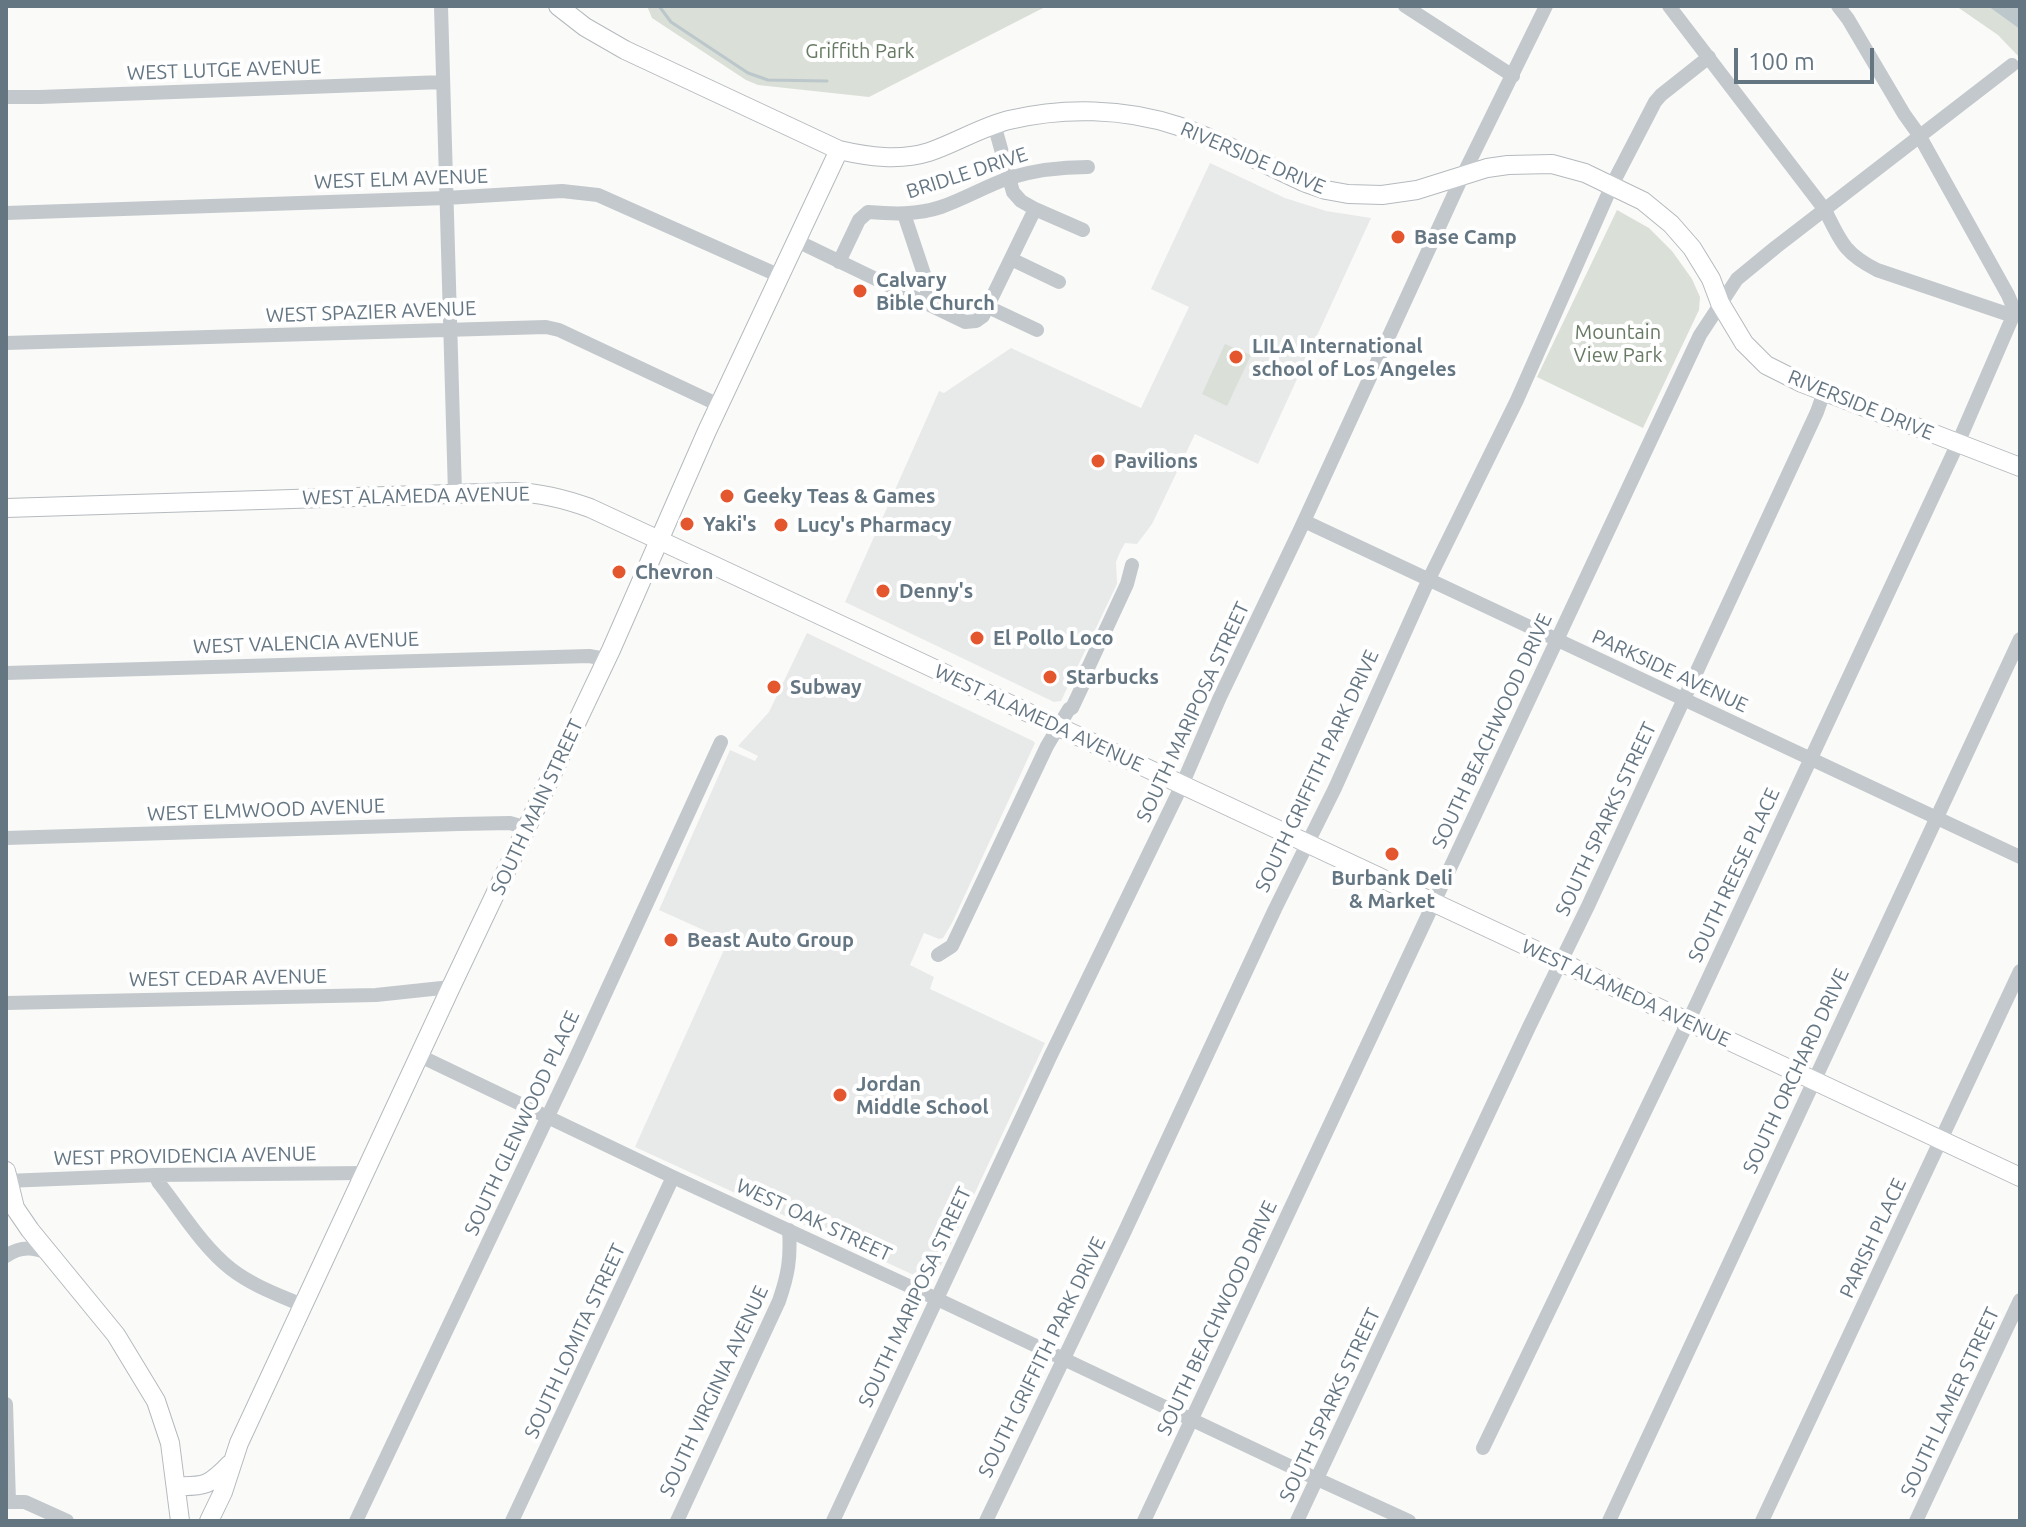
<!DOCTYPE html>
<style>
body{margin:0}
#map{position:relative;width:2026px;height:1527px;overflow:hidden;background:#fafaf8;font-family:Ubuntu,sans-serif}
canvas{display:block}
.frame{position:absolute;inset:0;border:8px solid #657683;pointer-events:none}
.scale{position:absolute;left:1734px;top:48px;width:140px;height:36px;box-sizing:border-box;border:4px solid #657683;border-top:0;padding-left:10px;font-size:24px;line-height:28px;white-space:nowrap;color:#657683;-webkit-text-stroke:6px #fff;paint-order:stroke}
</style>
<div id="map">
<canvas width="2026" height="1527"></canvas>
<div class="frame"></div>
<div class="scale">100 m</div>
</div>
<script>
const ctx = document.querySelector('canvas').getContext('2d');
ctx.lineJoin = 'round';
function fillPath(path, color) { ctx.fillStyle = color; ctx.fill(path, 'evenodd'); }
function trace(path, color, width, dash) { ctx.strokeStyle = color; ctx.lineWidth = width; ctx.lineCap = dash ? 'butt' : 'round'; ctx.setLineDash(dash || []); ctx.stroke(path); }
function write(font, color, halo, rows, align = 'center') {
  ctx.font = font + ' Ubuntu,sans-serif'; ctx.lineWidth = 8; ctx.setLineDash([]); ctx.textBaseline = 'middle'; ctx.strokeStyle = halo; ctx.fillStyle = color; for (const [text, x, y, turn = 0] of rows) {
    ctx.save(); ctx.translate(x, y); ctx.rotate((+turn || 0) * Math.PI / 180); ctx.textAlign = isNaN(turn) ? turn : align; if (halo) ctx.strokeText(text, 0, 0); ctx.fillText(text, 0, 0); ctx.restore();
  }
}
const built = new Path2D(`
 M1210,163L1285,198L1326,211L1371,218L1258,464L1195,434L1152,524L1137,544L1125,543L1120,552L1116,562L1117,584L1061,701L1054,702L845,602L939,391L944,393L1011,348L1141,408L1189,307L1151,289Z
 M807,633L1033,741L1035,743L952,923L943,938L939,939L924,933L910,965L934,977L930,989L1045,1043L935,1278L929,1282L635,1147L728,941L659,910L730,750L755,761L758,756L738,746L769,712Z`);
const green = new Path2D(`
 M647,6H1047L869,97L758,85L746,80L652,18Z
 M1956,6H2020V58L1998,35Z
 M1617,210L1649,228L1672,251L1692,279L1700,297L1699,310L1643,428L1537,377Z
 M1225,344L1251,355L1227,406L1202,394Z`);
const water = new Path2D(`
 M1988,6H2020V29Z`);
const stream = new Path2D(`
 M659,6L671,22L748,73L768,80L827,81`);
const minor = new Path2D(`
 M441,6L455,493
 M1405,6L1513,76
 M1669,6L1825,210C1841,242 1844,253 1877,270L2013,316
 M6,97H40L443,82
 M1035,209L1083,230
 M6,213L446,198L562,191L598,195L780,276
 M904,214L929,289L923,302
 M797,241L965,322L976,321L983,316L1035,209L1021,201L1013,192L994,124
 M1011,259L1059,282
 M839,262L859,220L868,212C893,214 917,215 941,207C964,199 986,186 1009,178C1035,170 1061,167 1088,167
 M988,307L1037,330
 M6,343L546,327L559,330L719,405
 M1304,521L2020,857
 M1084,672L1088,668L1127,584L1132,565
 M6,673L589,656L606,659
 M6,838L459,824L510,823L527,828
 M938,955L952,946L1047,746L1069,709L1072,708L1088,674V668
 M6,1003L376,995L451,987
 M420,1056L673,1177L937,1299L1317,1479L1409,1521
 M155,1175L159,1183C182,1212 202,1246 231,1269C253,1286 279,1295 304,1306
 M6,1181L155,1175L365,1173
 M6,1256C22,1245 34,1248 51,1254
 M6,1404L9,1502
 M1483,1448L1688,1022L1958,443L2013,316V307L2008,295L1919,135L1904,114L1848,19L1838,6
 M6,1502H25L67,1521
 M356,1521L577,1055L721,742
 M512,1521L673,1177
 M677,1521L779,1301C788,1275 791,1258 789,1230
 M833,1521L1050,1057L1182,785L1220,697L1299,532L1462,177L1546,6
 M986,1521L1124,1233L1275,909L1335,788L1428,581L1517,400L1612,185L1655,102L1661,95L1709,57
 M1144,1521L1661,418L1700,335L1737,279L1776,247L2012,65
 M1297,1521L1529,1027L1588,906L1817,412L1824,392
 M1609,1521L2020,639
 M1762,1521L2020,971
 M1916,1521L2020,1300`);
const major = new Path2D(`
 M558,6L585,27L625,50L839,150C869,157 900,161 929,152C956,143 981,127 1009,120C1064,107 1124,108 1178,126C1222,141 1264,164 1306,183L1326,190L1348,194L1382,195L1417,190L1487,168L1508,165L1552,164L1585,173L1643,201L1671,224L1692,248L1711,279L1720,303L1744,343L1766,365L1802,383L2020,467
 M6,508L515,492C542,493 565,499 590,508L717,567L2020,1177
 M6,1171L15,1208L30,1230L116,1335L156,1401L170,1443L180,1521
 M176,1486C205,1487 210,1485 230,1464
 M209,1521L223,1492L239,1443L451,987L611,650L707,431L839,150`);
const markers = [
 [1398,237,8,"#e4572e"],
 [860,291,8,"#e4572e"],
 [1236,357,8,"#e4572e"],
 [1098,461,8,"#e4572e"],
 [727,496,8,"#e4572e"],
 [687,524,8,"#e4572e"],
 [781,525,8,"#e4572e"],
 [619,572,8,"#e4572e"],
 [883,591,8,"#e4572e"],
 [977,638,8,"#e4572e"],
 [1050,677,8,"#e4572e"],
 [774,687,8,"#e4572e"],
 [1392,854,8,"#e4572e"],
 [671,940,8,"#e4572e"],
 [840,1095,8,"#e4572e"]
];
const parkNames = [
 ["Griffith Park",860,51],
 ["Mountain",1618,332],
 ["View Park",1618,355]
];
const streetNames = [
 ["WEST LUTGE AVENUE",224,70,-2],
 ["RIVERSIDE DRIVE",1253,158,23],
 ["BRIDLE DRIVE",967,173,-18],
 ["WEST ELM AVENUE",401,179,-2],
 ["WEST SPAZIER AVENUE",371,312,-2],
 ["RIVERSIDE DRIVE",1861,405,22],
 ["WEST ALAMEDA AVENUE",416,496,-1],
 ["WEST VALENCIA AVENUE",306,643,-2],
 ["PARKSIDE AVENUE",1670,671,25],
 ["SOUTH MARIPOSA STREET",1193,712,-65],
 ["WEST ALAMEDA AVENUE",1039,718,25],
 ["SOUTH BEACHWOOD DRIVE",1492,731,-65],
 ["SOUTH GRIFFITH PARK DRIVE",1317,771,-65],
 ["SOUTH MAIN STREET",537,807,-65],
 ["WEST ELMWOOD AVENUE",266,810,-2],
 ["SOUTH SPARKS STREET",1606,819,-65],
 ["SOUTH REESE PLACE",1734,875,-65],
 ["WEST CEDAR AVENUE",228,978,-1],
 ["WEST ALAMEDA AVENUE",1626,993,25],
 ["SOUTH ORCHARD DRIVE",1796,1071,-65],
 ["SOUTH GLENWOOD PLACE",522,1123,-65],
 ["WEST PROVIDENCIA AVENUE",185,1156,-1],
 ["WEST OAK STREET",814,1220,25],
 ["PARISH PLACE",1873,1238,-65],
 ["SOUTH MARIPOSA STREET",915,1297,-65],
 ["SOUTH BEACHWOOD DRIVE",1217,1318,-65],
 ["SOUTH LOMITA STREET",575,1341,-65],
 ["SOUTH GRIFFITH PARK DRIVE",1042,1357,-64],
 ["SOUTH VIRGINIA AVENUE",714,1391,-65],
 ["SOUTH LAMER STREET",1950,1402,-65],
 ["SOUTH SPARKS STREET",1330,1405,-65]
];
const poiNames = [
 ["Base Camp",1414,237],
 ["Calvary",876,280],
 ["Bible Church",876,303],
 ["LILA International",1252,346],
 ["school of Los Angeles",1252,369],
 ["Pavilions",1114,461],
 ["Geeky Teas & Games",743,496],
 ["Yaki's",703,524],
 ["Lucy's Pharmacy",797,525],
 ["Chevron",635,572],
 ["Denny's",899,591],
 ["El Pollo Loco",993,638],
 ["Starbucks",1066,677],
 ["Subway",790,687],
 ["Burbank Deli",1392,878,"center"],
 ["& Market",1392,901,"center"],
 ["Beast Auto Group",687,940],
 ["Jordan",856,1084],
 ["Middle School",856,1107]
];
fillPath(built, '#e8e9e9');
fillPath(green, '#dadfd7');
fillPath(water, '#bbc7cb');
trace(stream, '#bbc7cb', 3);
trace(major, '#b5babe', 20);
trace(minor, '#c3c8cc', 14);
trace(major, '#fff', 18);
for (const [x, y, r, color] of markers) { const dot = new Path2D(); dot.arc(x, y, r, 0, 2 * Math.PI); ctx.fillStyle = color; ctx.fill(dot); trace(dot, '#fff', 3); }
write('20px', '#687a64', '#fff', parkNames);
write('20px', '#657683', '#fff', streetNames);
write('bold 20px', '#657683', '#fff', poiNames, 'left');
</script>
